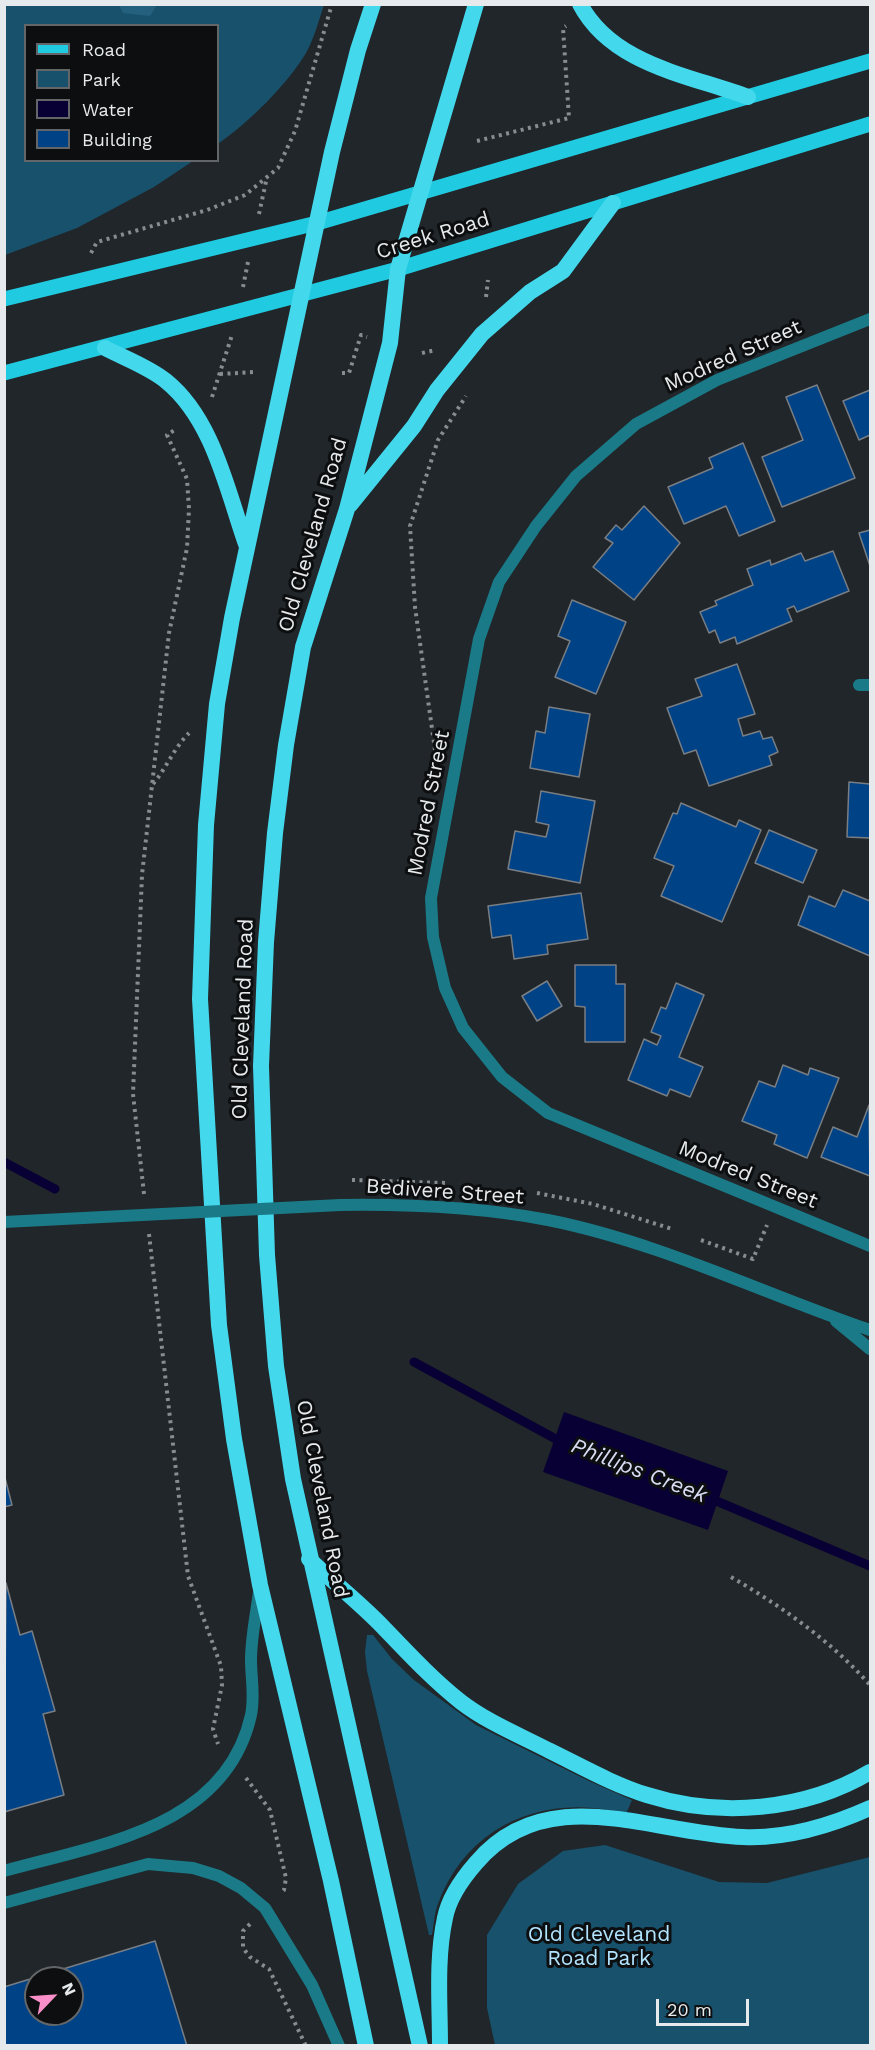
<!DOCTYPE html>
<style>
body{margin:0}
#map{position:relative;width:875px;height:2050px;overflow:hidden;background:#202629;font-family:"Work Sans",sans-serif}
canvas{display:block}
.frame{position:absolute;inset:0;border:6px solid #e6eaec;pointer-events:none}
.legend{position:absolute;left:24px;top:24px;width:195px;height:138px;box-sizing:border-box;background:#0c0e10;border:2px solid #636668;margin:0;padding:8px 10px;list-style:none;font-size:18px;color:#e6eaec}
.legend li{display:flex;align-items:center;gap:12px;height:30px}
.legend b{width:30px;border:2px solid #636668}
.north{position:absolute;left:24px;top:1966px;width:60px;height:60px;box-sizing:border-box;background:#0c0e10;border:2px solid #636668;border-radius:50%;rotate:65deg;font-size:16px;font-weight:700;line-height:24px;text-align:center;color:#e6eaec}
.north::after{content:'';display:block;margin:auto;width:21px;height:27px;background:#f98fc9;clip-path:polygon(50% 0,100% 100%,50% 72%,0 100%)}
.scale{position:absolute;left:656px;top:1999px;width:93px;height:27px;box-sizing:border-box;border:3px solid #e6eaec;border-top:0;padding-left:8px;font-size:18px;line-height:21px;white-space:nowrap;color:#e6eaec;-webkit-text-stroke:4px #0c0e10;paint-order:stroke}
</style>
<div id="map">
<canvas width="875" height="2050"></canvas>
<div class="frame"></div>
<ul class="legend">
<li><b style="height:8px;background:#20cbe1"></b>Road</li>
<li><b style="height:16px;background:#18516b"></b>Park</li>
<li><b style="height:16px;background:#080034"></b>Water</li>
<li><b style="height:16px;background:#004286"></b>Building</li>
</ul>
<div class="north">N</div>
<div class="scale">20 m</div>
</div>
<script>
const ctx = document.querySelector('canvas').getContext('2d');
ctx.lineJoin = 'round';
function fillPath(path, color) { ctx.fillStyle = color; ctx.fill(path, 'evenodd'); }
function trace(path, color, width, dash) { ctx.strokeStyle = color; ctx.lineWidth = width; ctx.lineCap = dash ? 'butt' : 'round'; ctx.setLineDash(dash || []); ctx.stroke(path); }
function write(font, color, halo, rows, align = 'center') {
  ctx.font = font + ' "Work Sans",sans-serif'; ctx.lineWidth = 6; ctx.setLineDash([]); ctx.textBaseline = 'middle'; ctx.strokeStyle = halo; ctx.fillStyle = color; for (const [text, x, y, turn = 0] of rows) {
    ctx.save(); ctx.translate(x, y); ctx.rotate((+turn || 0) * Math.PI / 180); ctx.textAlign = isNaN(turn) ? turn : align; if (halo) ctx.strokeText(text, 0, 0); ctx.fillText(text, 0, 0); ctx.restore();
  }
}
const green = new Path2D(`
 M5,5H324C319,20 314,39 306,53C287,85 248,123 218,144V26H26V160L193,161L154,187L77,228L5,255Z
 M367,1635H373L392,1659L414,1680L476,1725L589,1781L632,1800L626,1814C547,1792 467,1824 438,1904C434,1914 434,1925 432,1935H429L367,1671L365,1652Z
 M605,1845L719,1882L767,1883L870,1857V2045H495L487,2008V1935L518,1884L563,1851Z`);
const forest = new Path2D(`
 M119,5H118H157L150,16L123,13Z`);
const water = new Path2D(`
 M564,1412L728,1471L708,1530L543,1472Z`);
const stream = new Path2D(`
 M4,1162L55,1189
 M414,1362L565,1444
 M707,1497L870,1566`);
const building = new Path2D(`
 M817,385L855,478L782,507L762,457L803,440L786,397Z
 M870,390V435L859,440L843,401Z
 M743,443L775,521L739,536L726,506L684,524L668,487L713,468L709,458Z
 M644,506L680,543L634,600L593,567L613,543L605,538L616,525L622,530Z
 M870,530V566L859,533Z
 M833,551L849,591L797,612L794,606L787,609L792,621L737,644L735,637L720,643L715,630L709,633L700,612L717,605L715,601L753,585L747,569L770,560L771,565L801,553L805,561Z
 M572,600L626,622L596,694L555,677L570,641L558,636Z
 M737,664L755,714L738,719L743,736L760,731L763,739L772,737L778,752L769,756L772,765L709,786L696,750L684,754L667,708L702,696L695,679Z
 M549,707L590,714L579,777L530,768L536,731L545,733Z
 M849,782L870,784V838L847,837Z
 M541,791L595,801L580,883L508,869L515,831L546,837L549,825L536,822Z
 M681,803L736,827L739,820L761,830L722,922L661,896L674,866L654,858L673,813L677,814Z
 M769,830L817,850L803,883L755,863Z
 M843,890L870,901V956L798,925L809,896L835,907Z
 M581,893L588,939L547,945L548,954L514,959L511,935L492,938L488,906Z
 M575,965H616V984H625V1042H585V1007L575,1006Z
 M547,981L562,1006L537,1021L522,996Z
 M676,983L704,995L679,1057L703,1067L690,1097L670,1089L667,1096L628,1080L644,1039L657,1045L661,1036L651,1032L661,1007L666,1009Z
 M783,1065L808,1075L810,1068L839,1078L807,1158L774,1144L777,1135L742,1121L759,1081L775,1087Z
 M869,1105L870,1176L821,1157L833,1127L857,1137Z
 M4,1474L12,1505L4,1507Z
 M6,1583L20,1635L32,1631L55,1711L43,1714L64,1795L4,1812Z
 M155,1941L187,2046H4V1987ZM36,1978H72V2014H36Z`);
const path = new Path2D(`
 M477,141L569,118L563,28L566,26
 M259,214L267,177
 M91,253L97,242L207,210L245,195L278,168L295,131L332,4
 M243,287L248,262
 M486,297L488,280
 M422,353L436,350
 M342,373H349L361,335L367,337
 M220,374L255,372
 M212,397L232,335
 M435,750L415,607L410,526L438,440L466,396
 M153,784C167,767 174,748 189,733
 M352,1180L446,1183
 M537,1193L593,1204L672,1229
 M144,1194L133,1094L142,875L169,633L187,548L189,509L187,479L167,435L176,429
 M149,1234L188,1576L221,1666L222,1685L213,1729L218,1744
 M701,1240L753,1259L767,1225
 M731,1577C781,1606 831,1641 870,1685
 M246,1778L270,1810L286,1878L284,1890L281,1893
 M250,1924L243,1931V1948L250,1957L269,1969L306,2046`);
const minor = new Path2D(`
 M870,319L717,380L636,424L576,476L536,526L499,582L479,639L431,898L433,937L445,988L463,1028L502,1077L548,1113L870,1246
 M859,685H870`);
const tertiary = new Path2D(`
 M340,1205C409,1204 479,1207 548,1220C659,1242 764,1294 870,1330
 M836,1321L870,1349
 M4,1871C100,1844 226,1828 251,1715C255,1696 251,1678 251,1660C251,1638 256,1614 259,1592
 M4,1903L148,1864L193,1868L219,1876L241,1888L265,1908L312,1985L339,2046`);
const primary = new Path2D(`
 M4,299L317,223L870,61
 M4,373L398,269L870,124`);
const trunk = new Path2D(`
 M580,4C612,65 689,75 748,97
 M105,348C124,358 149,367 166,381C213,419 227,490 246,544
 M350,505L414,426L437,390L482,334L530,292L563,271L613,203
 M309,1559C333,1582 360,1603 383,1627C408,1653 432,1679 461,1702C487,1722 519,1735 548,1750C581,1766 612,1784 647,1795C720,1818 804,1811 870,1772
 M366,2046L331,1881L260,1585L234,1439L219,1325L200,999L206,825L217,704L232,618L332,152L358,50L373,4
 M420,2046L293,1479L276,1366L267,1255L261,1066L266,942L275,833L286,745L303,647L347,509L390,343L398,269L476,4
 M440,2046C440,2004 436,1959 445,1918C449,1897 462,1879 476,1863C547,1779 652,1834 743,1837C788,1839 830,1826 870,1808`);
const tertiaryBridge = new Path2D(`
 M4,1222L340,1205`);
const streetNames = [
 ["Creek Road",433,236,-17],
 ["Modred Street",733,356,-24],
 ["Old Cleveland Road",313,535,-74],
 ["Modred Street",429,803,-79],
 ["Old Cleveland Road",243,1019,-88],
 ["Modred Street",748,1175,22],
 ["Bedivere Street",445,1192,4],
 ["Old Cleveland Road",322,1499,79]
];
const parkNames = [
 ["Old Cleveland",599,1935],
 ["Road Park",599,1959]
];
const waterNames = [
 ["Phillips Creek",639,1471,21]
];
fillPath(green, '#18516b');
fillPath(forest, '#24617e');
fillPath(water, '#080034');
trace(stream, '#080034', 9);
fillPath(building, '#004286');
trace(building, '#797e84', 1.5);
trace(path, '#878c8f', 4, [3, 4.5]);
trace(minor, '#1a7a87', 12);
trace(tertiary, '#1a7a87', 12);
trace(primary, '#20cbe1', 15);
trace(trunk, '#44d8ed', 16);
trace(tertiaryBridge, '#1a7a87', 12);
write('21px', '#e6eaec', '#0c0e10', streetNames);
write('21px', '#b2e4ff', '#0c0e10', parkNames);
write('italic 22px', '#d9ddf4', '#0c0e10', waterNames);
</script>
